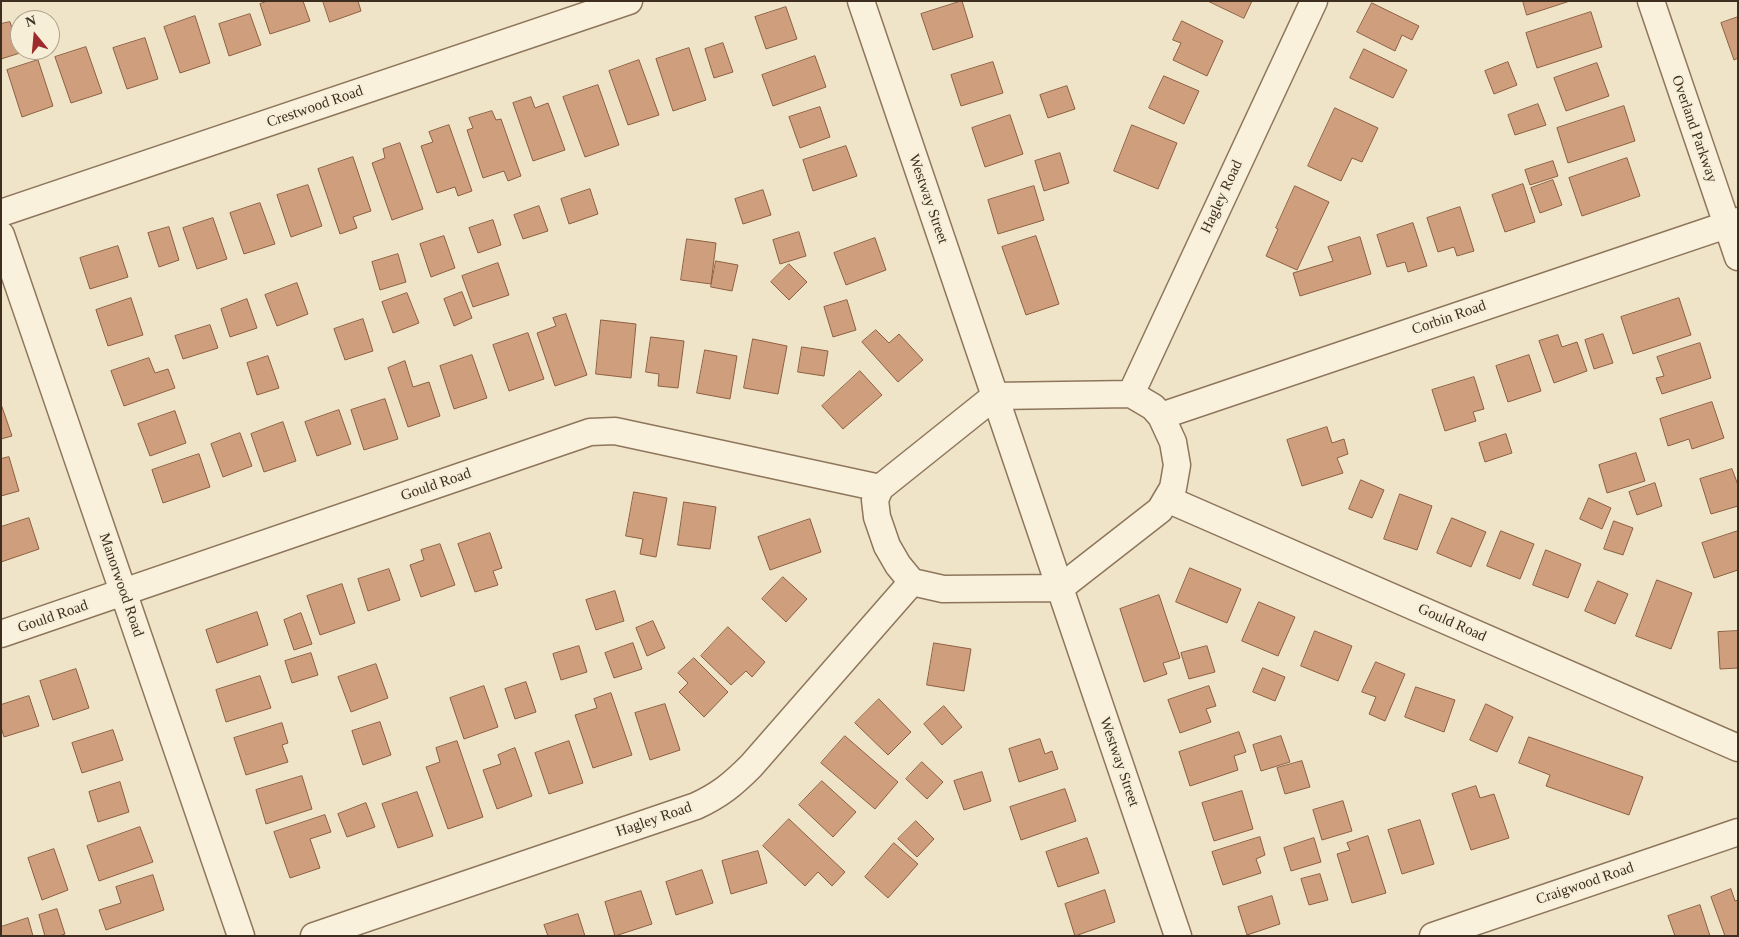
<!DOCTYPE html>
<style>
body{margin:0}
#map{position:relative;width:1739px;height:937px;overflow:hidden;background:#f0e4c8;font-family:"Times New Roman",serif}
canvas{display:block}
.frame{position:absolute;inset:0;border:2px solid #3d2e20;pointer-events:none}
.north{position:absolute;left:10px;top:10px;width:50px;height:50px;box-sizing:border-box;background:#f7eed8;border:1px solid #ada18e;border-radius:50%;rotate:343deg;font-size:14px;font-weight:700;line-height:20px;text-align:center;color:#3d2e20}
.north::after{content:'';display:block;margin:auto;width:18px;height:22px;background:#9e2a2b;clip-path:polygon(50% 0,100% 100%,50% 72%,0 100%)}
</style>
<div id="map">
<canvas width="1739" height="937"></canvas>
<div class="frame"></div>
<div class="north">N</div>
</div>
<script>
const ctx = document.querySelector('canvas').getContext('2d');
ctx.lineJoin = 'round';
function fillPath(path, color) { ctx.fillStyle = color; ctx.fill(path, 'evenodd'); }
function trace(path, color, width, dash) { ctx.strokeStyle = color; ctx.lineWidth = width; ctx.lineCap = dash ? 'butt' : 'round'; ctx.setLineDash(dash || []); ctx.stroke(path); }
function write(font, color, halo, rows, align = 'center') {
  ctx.font = font + ' "Times New Roman",serif'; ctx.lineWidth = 4.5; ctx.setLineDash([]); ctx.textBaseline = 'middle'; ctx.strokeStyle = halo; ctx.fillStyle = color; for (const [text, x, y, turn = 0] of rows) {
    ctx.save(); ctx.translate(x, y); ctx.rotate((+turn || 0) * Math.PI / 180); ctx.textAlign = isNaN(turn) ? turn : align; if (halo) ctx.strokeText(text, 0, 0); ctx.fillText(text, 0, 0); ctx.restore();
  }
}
const building = new Path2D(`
 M268,1H303L310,21L270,34L260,4Z
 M323,1H358L361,11L330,22Z
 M962,1L973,37L933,50L921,14Z
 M1208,1H1252L1244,18Z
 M1523,1H1570L1527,15Z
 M1372,3L1419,26L1412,40L1402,35L1395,51L1357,32Z
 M786,7L797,39L766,49L755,17Z
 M1591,12L1602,47L1537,68L1526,33Z
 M250,14L261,45L229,56L219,24Z
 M195,16L210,63L180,73L164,27Z
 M1738,17V58L1734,60L1721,23Z
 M1182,21L1223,41L1207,76L1173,60L1181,43L1173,40Z
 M10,22L20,53L1,59V24Z
 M145,38L158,79L127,89L113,48Z
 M723,43L733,72L714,78L705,49Z
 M86,47L102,93L71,103L55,57Z
 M689,48L706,100L673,111L656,59Z
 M1364,49L1407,70L1393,98L1350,78Z
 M815,56L826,87L773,106L762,75Z
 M38,60L53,106L22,117L7,70Z
 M639,60L659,115L628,125L609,71Z
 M993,62L1003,93L961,106L951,75Z
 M1508,62L1517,85L1494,94L1485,71Z
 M1597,63L1609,96L1566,111L1554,78Z
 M1164,76L1199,91L1184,124L1149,108Z
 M598,85L619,145L585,157L563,97Z
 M1067,86L1075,109L1048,118L1040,95Z
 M531,97L535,108L548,103L565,150L533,161L513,103Z
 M1538,104L1546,125L1515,135L1508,115Z
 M1624,106L1635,141L1568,163L1557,128Z
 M820,107L830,137L800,148L789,117Z
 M1335,108L1378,128L1362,162L1352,158L1341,181L1308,166Z
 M492,111L496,120L501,119L521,176L508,181L504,171L483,178L467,130L473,128L469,118Z
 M1010,115L1023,154L985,167L972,128Z
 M449,125L472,191L458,196L455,187L437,193L421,146L433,142L429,132Z
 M1132,125L1177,143L1158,189L1114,171Z
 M400,143L423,209L392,220L372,163L385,158L383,149Z
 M846,146L857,176L813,191L803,160Z
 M1060,153L1069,183L1044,191L1035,161Z
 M353,157L371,211L353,217L357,228L340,234L318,169Z
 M1627,158L1640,196L1582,216L1569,178Z
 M1553,161L1558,176L1530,185L1525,170Z
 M1553,180L1562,205L1540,213L1531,188Z
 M1523,184L1535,222L1505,232L1492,195Z
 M308,185L322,226L291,237L277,195Z
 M1034,186L1044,220L998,234L988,200Z
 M1295,186L1329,202L1297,270L1266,256L1278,229L1276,228Z
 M590,189L598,214L569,224L561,199Z
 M763,190L771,215L743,224L735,199Z
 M260,203L275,244L244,254L230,213Z
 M539,206L548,231L523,239L514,215Z
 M1460,207L1474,251L1457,256L1454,247L1438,252L1427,218Z
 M213,218L227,259L197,269L183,228Z
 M493,220L501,245L478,253L469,228Z
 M1413,223L1427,266L1408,272L1405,262L1387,267L1377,235Z
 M169,227L179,260L159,267L148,233Z
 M799,232L806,256L780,264L773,240Z
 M444,236L455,268L431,277L420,244Z
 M1036,236L1059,304L1026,315L1002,247Z
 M1360,237L1371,274L1300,296L1293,273L1333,261L1328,247Z
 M875,238L886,270L846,285L834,253Z
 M687,239L716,243L711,284L681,280Z
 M118,246L128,277L90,289L80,258Z
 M398,254L406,282L380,290L372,262Z
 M716,261L738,265L732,291L711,287Z
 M498,263L509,295L473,307L462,276Z
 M789,264L807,282L789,300L771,282Z
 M297,283L308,314L277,326L265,295Z
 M462,292L472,318L454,326L444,299Z
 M407,293L419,323L393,333L382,302Z
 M131,298L143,335L108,346L96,310Z
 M1679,298L1691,335L1633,354L1621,317Z
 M247,299L257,328L230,337L221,309Z
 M847,300L856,330L833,337L824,307Z
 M566,314L587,375L555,386L537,333L556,326L553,318Z
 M363,319L373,351L345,360L334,329Z
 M601,320L636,324L631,378L596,374Z
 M210,325L218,348L183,359L175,336Z
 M876,330L889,343L899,334L923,360L898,382L862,342Z
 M528,333L544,379L509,391L493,345Z
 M1603,334L1613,363L1594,369L1585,340Z
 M1558,335L1562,347L1577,342L1587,371L1554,383L1539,341Z
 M651,337L684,341L678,388L658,386L659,374L646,372Z
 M753,339L787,346L778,394L744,388Z
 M1700,343L1711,378L1662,394L1656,378L1664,376L1657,357Z
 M802,347L828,351L824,376L798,372Z
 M705,350L737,356L730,399L697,393Z
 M472,355L487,398L454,409L440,366Z
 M1529,355L1541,391L1508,402L1496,366Z
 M268,356L279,388L257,395L247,363Z
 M149,358L155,373L168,369L175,388L124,406L111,371Z
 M405,361L413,387L429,382L440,416L408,427L388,368Z
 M860,371L882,395L843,429L822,406Z
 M1474,377L1484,409L1473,412L1476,421L1445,431L1432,390Z
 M385,399L398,439L364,450L351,410Z
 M1712,402L1724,438L1692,449L1689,439L1668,446L1660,419Z
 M1,404L12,436L1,439Z
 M339,410L351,444L317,456L305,422Z
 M175,411L186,443L150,456L138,424Z
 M283,422L296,461L264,472L251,434Z
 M1327,427L1332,443L1344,439L1348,454L1337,458L1343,473L1302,486L1287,440Z
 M240,433L252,466L223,477L211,444Z
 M1506,434L1512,453L1485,462L1479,443Z
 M1636,453L1645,481L1607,493L1599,465Z
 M199,454L210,487L163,503L152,470Z
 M9,457L19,491L1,496V459Z
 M1732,469L1738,485V506L1711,514L1700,479Z
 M1361,480L1384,490L1372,518L1349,509Z
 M1655,483L1662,506L1637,515L1629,492Z
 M634,492L667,498L656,557L640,554L643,539L626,536Z
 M1400,494L1432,506L1417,550L1384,539Z
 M1589,498L1611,508L1602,529L1580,519Z
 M684,502L716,507L710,549L678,545Z
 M29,518L39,549L1,562V527Z
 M1452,518L1486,532L1471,567L1437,553Z
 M810,519L821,552L770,570L758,537Z
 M1614,521L1633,528L1623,555L1604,549Z
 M1501,531L1534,544L1520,579L1487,566Z
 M1738,531V570L1714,578L1702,543Z
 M490,533L502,568L493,571L498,585L475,592L458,544Z
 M440,544L455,585L421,597L410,565L424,560L421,550Z
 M1546,550L1581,564L1568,598L1533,585Z
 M1190,568L1241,589L1227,623L1176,602Z
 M389,569L400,600L368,611L358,579Z
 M783,577L807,599L786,622L762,599Z
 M1657,580L1692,593L1671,649L1636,636Z
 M1598,581L1628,594L1615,624L1585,611Z
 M342,584L355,623L320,635L307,596Z
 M615,591L624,621L596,630L586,600Z
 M1159,595L1180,658L1163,663L1167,674L1144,682L1120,609Z
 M1259,602L1295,617L1278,656L1242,641Z
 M257,612L268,645L217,663L206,630Z
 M301,613L312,644L294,650L284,620Z
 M653,621L665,648L647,656L636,628Z
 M728,627L765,662L752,677L746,671L731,685L701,656Z
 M1315,631L1352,646L1338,681L1301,666Z
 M1738,631V668L1720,669L1718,632Z
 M633,643L642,669L614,678L605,653Z
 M934,643L971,649L964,691L927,685Z
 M579,646L587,672L561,680L553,654Z
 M1207,646L1215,672L1189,679L1181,653Z
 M311,653L318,675L292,683L285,661Z
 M694,658L728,692L704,717L679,692L688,683L678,673Z
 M1376,662L1405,674L1385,721L1369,714L1376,697L1362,692Z
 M376,664L388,698L351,712L338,677Z
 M1263,668L1285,677L1275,701L1253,692Z
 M76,669L89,708L53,720L40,681Z
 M260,676L271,708L226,722L216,690Z
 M526,682L536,712L515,719L505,689Z
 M484,686L498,727L464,739L450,698Z
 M1209,686L1216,706L1206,709L1211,722L1180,733L1168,700Z
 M1416,687L1455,700L1444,732L1405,717Z
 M611,693L632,755L593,768L575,715L597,708L594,699Z
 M29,696L39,726L4,737L1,727V705Z
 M879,699L911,732L888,755L855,723Z
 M665,704L680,750L650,760L635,713Z
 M1486,704L1513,717L1497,752L1470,740Z
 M944,706L962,727L942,745L924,724Z
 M380,722L391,755L363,765L352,731Z
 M282,723L288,743L282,745L288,762L246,775L234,738Z
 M113,730L123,760L82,773L72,743Z
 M1239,732L1246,752L1234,756L1238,770L1190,786L1179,752Z
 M845,736L898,782L875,809L821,763Z
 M1281,736L1290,762L1261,771L1253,745Z
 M1529,737L1643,777L1629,815L1546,786L1550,775L1519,763Z
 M1040,739L1045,754L1052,751L1058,769L1019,782L1009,749Z
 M457,741L483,817L448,829L426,767L440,762L436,748Z
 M569,741L583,783L549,794L535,753Z
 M515,748L532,796L497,809L483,770L501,764L498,755Z
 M1302,761L1310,787L1285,794L1277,768Z
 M922,762L943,782L927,799L906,779Z
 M982,772L991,801L964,810L954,781Z
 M302,776L312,809L266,824L256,790Z
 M822,781L856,812L833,837L799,805Z
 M120,782L129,812L98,822L89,792Z
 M1476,786L1480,798L1494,794L1509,838L1471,850L1452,794Z
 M1065,789L1076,821L1021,840L1010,807Z
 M1242,791L1253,829L1214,841L1202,803Z
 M417,792L433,836L398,848L382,804Z
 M1343,801L1352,831L1322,840L1313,810Z
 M366,803L375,827L347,837L338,814Z
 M325,815L331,832L310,839L320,868L290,878L274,832Z
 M789,819L845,872L832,886L818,872L805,886L763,846Z
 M1420,820L1434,864L1402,874L1388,830Z
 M916,821L934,839L917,857L898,839Z
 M140,827L153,862L99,881L87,846Z
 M1368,836L1386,893L1352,903L1337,854L1350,850L1347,843Z
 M1260,837L1265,855L1256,859L1261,873L1223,885L1212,852Z
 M1087,838L1099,873L1058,887L1046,852Z
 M1314,838L1321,862L1291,871L1284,848Z
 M894,843L918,864L888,898L865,877Z
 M54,849L68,890L42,900L28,858Z
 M758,851L767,883L731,894L722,861Z
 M702,870L713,903L676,915L666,882Z
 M1320,874L1328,900L1309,905L1301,879Z
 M153,875L164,910L106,930L99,910L121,903L116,887Z
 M1731,889L1735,901L1738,900V936H1725L1711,897Z
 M1105,890L1115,922L1075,936L1065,904Z
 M641,891L652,924L615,936L605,902Z
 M1272,896L1280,924L1247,935L1238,907Z
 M1700,905L1710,936H1675L1668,916Z
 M57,909L65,934L59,936H45L39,915Z
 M578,914L585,936H548L544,925Z
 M28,918L33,936H1V927Z`);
const street = new Path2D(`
 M861,1L1178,936
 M1651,1L1738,257
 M1,213L629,1
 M1,235L241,936
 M1131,394L1153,407L1161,416L1173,442L1177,465L1173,488L1160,510L1060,588L943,589L912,582L898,565L887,546L877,517L875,500L880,488L995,396Z
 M1131,394L1314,1
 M1161,416L1738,221
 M1167,499L1738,748
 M1,634L590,432L615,431L880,488
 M314,936L696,806C720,795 733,784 751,766L912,582
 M1433,936L1738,832`);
const streetNames = [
 ["Crestwood Road",315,107,-19],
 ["Overland Parkway",1694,129,71],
 ["Hagley Road",1222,197,-65],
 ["Westway Street",928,199,71],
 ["Corbin Road",1449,318,-19],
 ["Gould Road",436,485,-19],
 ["Manorwood Road",121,585,71],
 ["Gould Road",53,617,-19],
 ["Gould Road",1452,623,24],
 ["Westway Street",1119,762,71],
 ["Hagley Road",654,820,-19],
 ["Craigwood Road",1585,884,-19]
];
fillPath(building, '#cf9f7d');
trace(building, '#8d5f41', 1);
trace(street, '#8d765c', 29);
trace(street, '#faf1dc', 26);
write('15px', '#3d2e20', '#f7eed8', streetNames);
</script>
